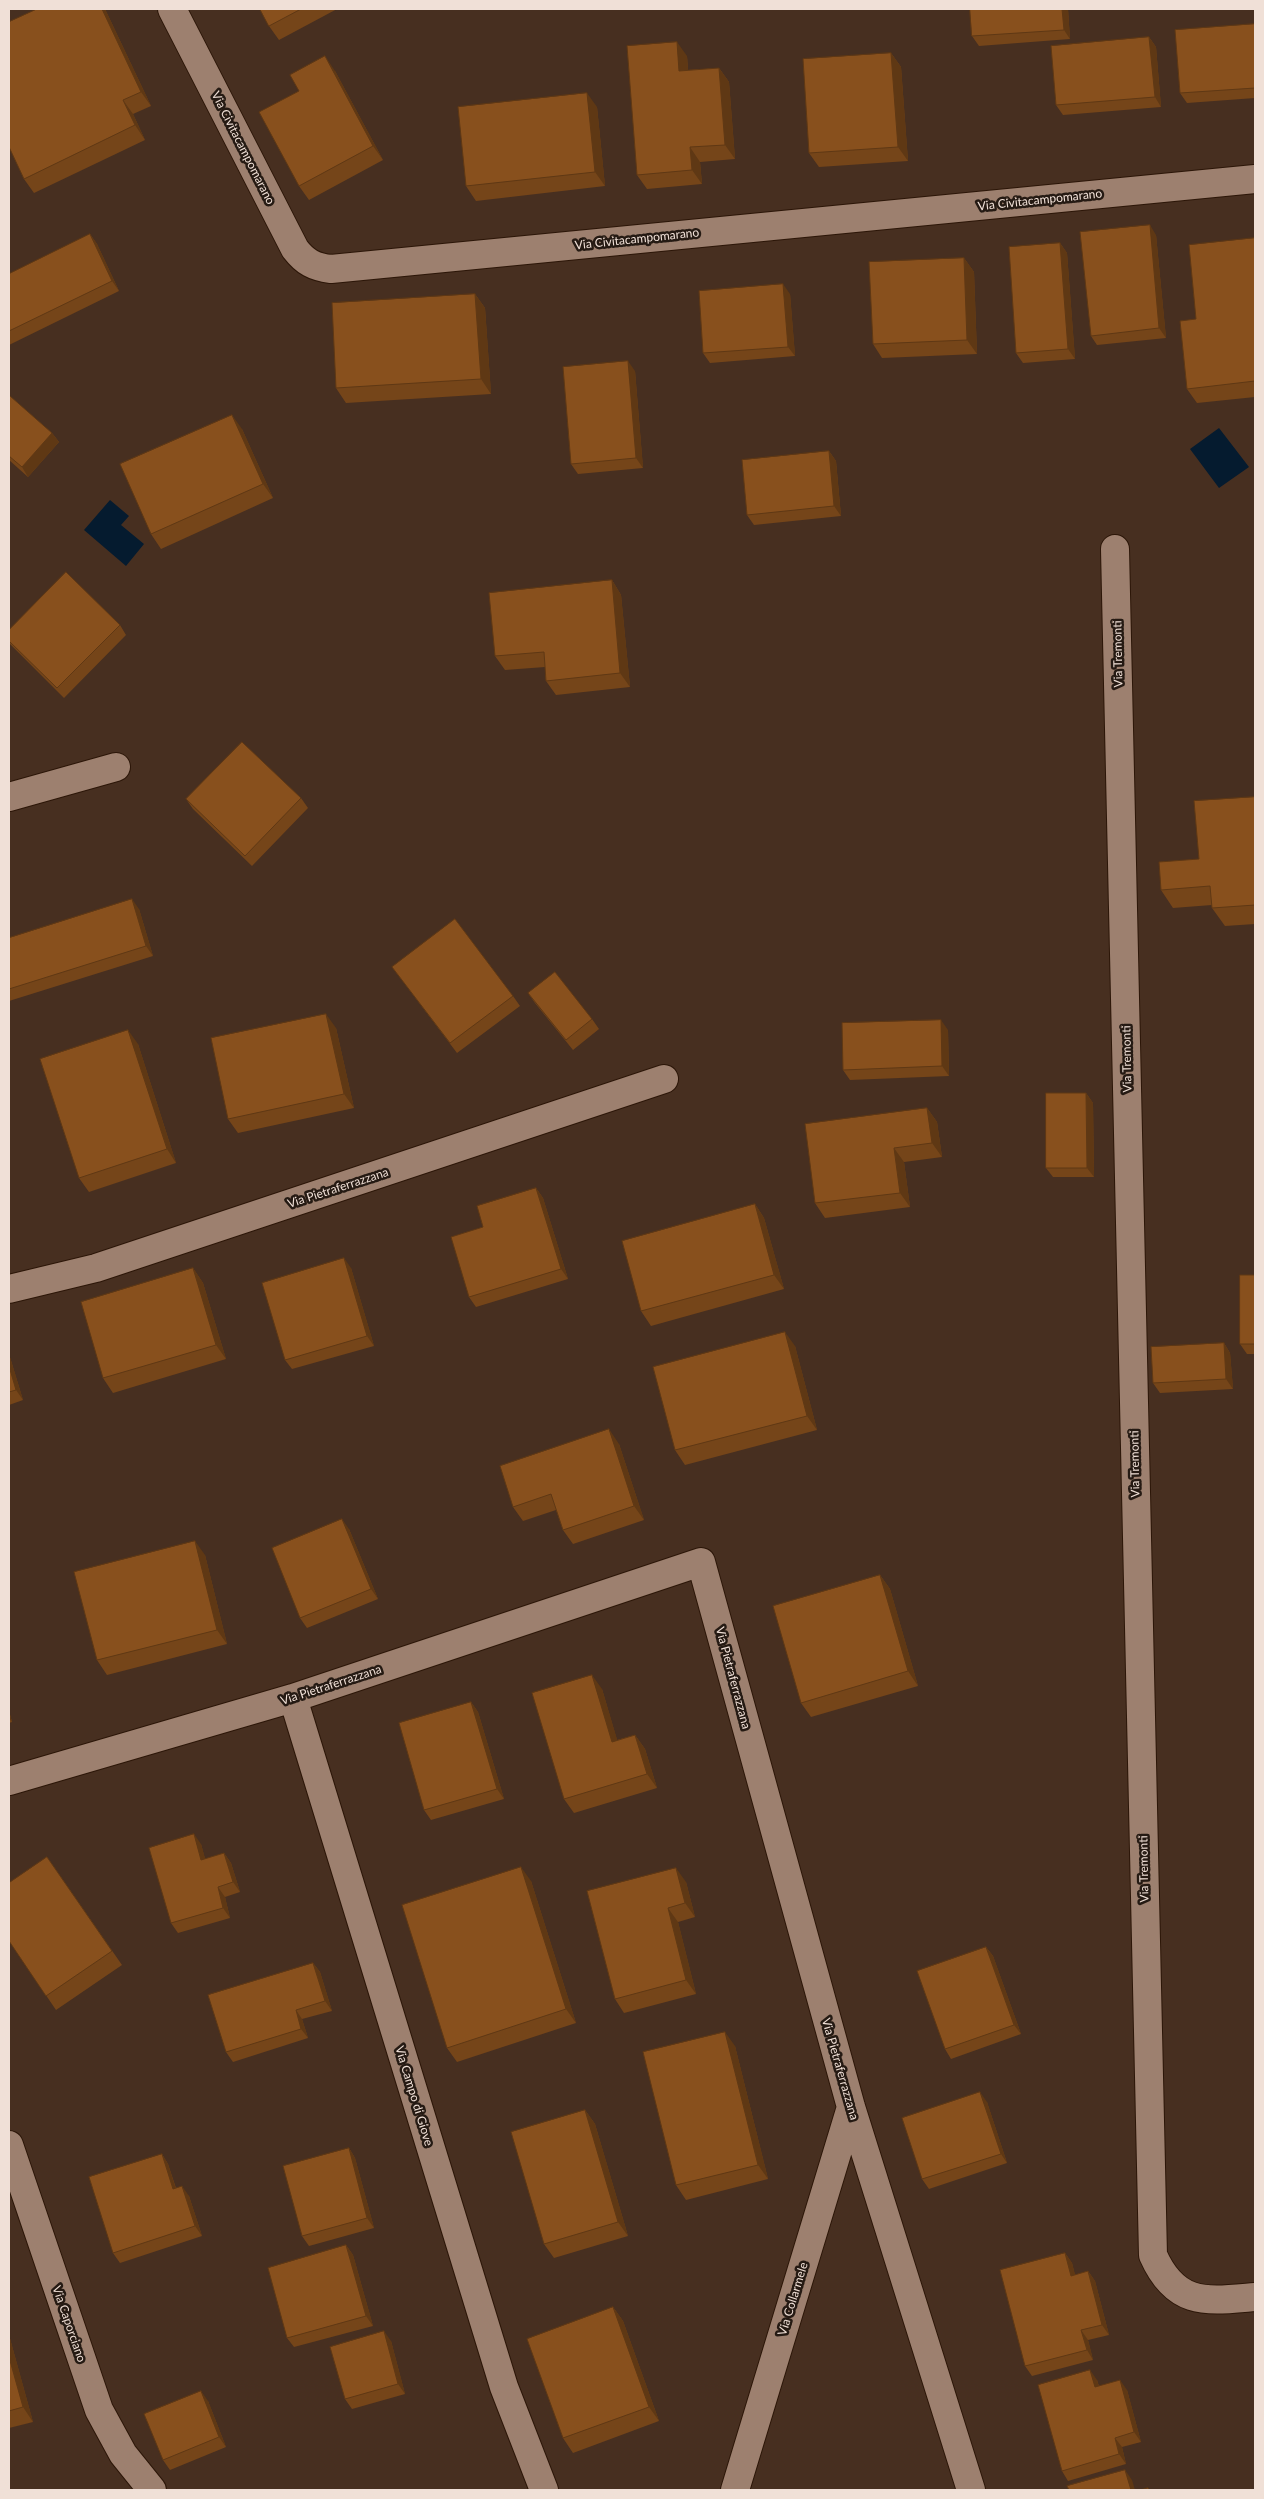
<!DOCTYPE html>
<style>
body{margin:0}
#map{position:relative;width:1264px;height:2499px;overflow:hidden;background:#472f20;font-family:Lato,sans-serif}
canvas{display:block}
.frame{position:absolute;inset:0;border:10px solid #f0e0d7;pointer-events:none}
</style>
<div id="map">
<canvas width="1264" height="2499"></canvas>
<div class="frame"></div>
</div>
<script>
const ctx = document.querySelector('canvas').getContext('2d');
ctx.lineJoin = 'round';
function fillPath(path, color) { ctx.fillStyle = color; ctx.fill(path, 'evenodd'); }
function trace(path, color, width, dash) { ctx.strokeStyle = color; ctx.lineWidth = width; ctx.lineCap = dash ? 'butt' : 'round'; ctx.setLineDash(dash || []); ctx.stroke(path); }
function write(font, color, halo, rows, align = 'center') {
  ctx.font = font + ' Lato,sans-serif'; ctx.lineWidth = 5; ctx.setLineDash([]); ctx.textBaseline = 'middle'; ctx.strokeStyle = halo; ctx.fillStyle = color; for (const [text, x, y, turn = 0] of rows) {
    ctx.save(); ctx.translate(x, y); ctx.rotate((+turn || 0) * Math.PI / 180); ctx.textAlign = isNaN(turn) ? turn : align; if (halo) ctx.strokeText(text, 0, 0); ctx.fillText(text, 0, 0); ctx.restore();
  }
}
const water = new Path2D(`
 M1219,428L1249,467L1219,488L1190,449Z
 M110,500L129,516L121,525L144,544L126,566L84,530Z`);
const minor = new Path2D(`
 M172,9L295,249C305,262 314,267 331,269L1255,179
 M1115,549L1153,2255C1176,2307 1207,2301 1255,2297
 M9,797L116,767
 M9,1289L96,1268L664,1079
 M293,1698L504,2387L544,2490
 M9,1781L293,1698L701,1562L851,2107L971,2490
 M9,2145L99,2410L123,2454L152,2490
 M735,2490L851,2107`);
const wall = new Path2D(`
 M105,9L151,106L133,114L145,140L34,193L24,179Z
 M260,9H337L279,40L269,26Z
 M970,9H1068L1070,39L979,46L972,36Z
 M1255,24V98L1187,103L1180,93Z
 M1149,37L1156,47L1161,107L1063,115L1056,105Z
 M891,53L901,67L908,161L819,167L809,153Z
 M687,56L688,70L719,68L729,82L735,159L700,162L702,184L647,189L637,175Z
 M335,71L383,160L309,200L299,186Z
 M597,107L605,186L476,201L466,186Z
 M90,234L97,244L119,291L9,345V274Z
 M1156,235L1166,338L1097,345L1091,336Z
 M1255,238V397L1197,403L1187,389L1196,319Z
 M1060,243L1067,253L1075,359L1023,363L1016,353Z
 M964,258L974,272L977,354L882,358L873,344Z
 M475,294L485,308L491,394L346,403L336,388Z
 M790,294L795,356L710,363L703,353Z
 M635,371L643,468L578,474L571,464Z
 M9,398L52,433L59,442L28,477L9,460Z
 M242,429L273,498L161,549L151,534Z
 M829,451L836,461L841,516L754,525L747,515Z
 M612,580L621,595L630,687L556,695L546,681L545,667L505,670L495,656Z
 M120,625L126,635L64,698L9,643V630Z
 M1255,797V924L1225,926L1212,908V905L1173,908L1161,890L1199,859Z
 M301,798L308,808L252,866L193,809L186,799Z
 M139,909L153,956L9,1001V938Z
 M392,967L513,996L520,1006L457,1053Z
 M528,993L592,1019L599,1029L573,1050L535,1003Z
 M336,1028L354,1108L238,1133L228,1119Z
 M948,1030L949,1076L850,1080L843,1070Z
 M138,1044L176,1163L89,1192L79,1178Z
 M1086,1093L1093,1103L1094,1177H1053L1046,1168Z
 M927,1108L937,1122L942,1157L904,1162L910,1207L825,1218L815,1203Z
 M536,1188L543,1198L568,1279L476,1307L469,1297L483,1227Z
 M755,1204L764,1218L784,1289L651,1326L641,1311Z
 M193,1268L203,1283L226,1359L113,1393L103,1378Z
 M351,1268L374,1346L292,1369L285,1360Z
 M1255,1275V1354H1247L1240,1344Z
 M1224,1343L1230,1353L1233,1389L1160,1393L1153,1383Z
 M795,1346L817,1430L685,1465L675,1450Z
 M9,1354L23,1400L9,1405Z
 M619,1444L644,1520L573,1544L563,1530L556,1510L523,1521L513,1507Z
 M349,1529L378,1599L307,1628L300,1618Z
 M205,1555L227,1644L107,1675L97,1660Z
 M880,1575L890,1589L918,1686L811,1717L801,1703Z
 M602,1689L617,1740L635,1735L645,1749L657,1788L574,1813L564,1799Z
 M471,1702L478,1712L504,1799L431,1820L424,1810Z
 M9,1711L12,1722L9,1723Z
 M201,1844L205,1859L224,1853L231,1863L240,1892L225,1897L230,1918L178,1933L171,1923Z
 M47,1857L122,1965L56,2010L9,1941Z
 M531,1881L576,2023L457,2062L447,2048Z
 M686,1882L695,1917L678,1922L696,1994L624,2013L615,1999L587,1891Z
 M986,1947L993,1956L1021,2034L951,2059L945,2049Z
 M313,1963L320,1972L332,2011L302,2019L308,2038L233,2062L226,2052Z
 M735,2046L768,2179L686,2200L676,2185Z
 M987,2102L1007,2163L929,2189L922,2179Z
 M585,2110L595,2124L628,2236L554,2258L544,2244Z
 M349,2148L355,2158L374,2228L309,2246L302,2236Z
 M162,2154L168,2164L176,2188L189,2196L202,2236L120,2263L113,2253Z
 M346,2245L353,2255L373,2326L294,2347L287,2338Z
 M1065,2253L1072,2263L1075,2275L1088,2271L1095,2281L1109,2335L1088,2340L1093,2360L1032,2376L1025,2366Z
 M613,2307L623,2321L659,2421L573,2453L563,2438Z
 M9,2335L33,2422L9,2428Z
 M391,2341L405,2394L352,2409L345,2399Z
 M1097,2380L1099,2386L1127,2390L1141,2442L1122,2447L1126,2464L1068,2481L1062,2471Z
 M208,2401L226,2447L170,2470L163,2460Z`);
const shadedWall = new Path2D(`
 M102,9H105L151,106L141,92Z
 M1062,9H1068L1070,39L1064,30Z
 M1149,37L1156,47L1161,107L1155,97Z
 M677,42L687,56L689,85L679,71Z
 M891,53L901,67L908,161L898,147Z
 M325,56L335,71L383,160L373,146Z
 M719,68L729,82L735,159L725,145Z
 M587,93L597,107L605,186L595,172Z
 M123,100L133,114L145,140L135,125Z
 M690,147L700,162L702,184L692,170Z
 M1150,225L1156,235L1166,338L1159,328Z
 M90,234L97,244L119,291L112,281Z
 M1060,243L1067,253L1075,359L1068,349Z
 M964,258L974,272L977,354L967,340Z
 M783,284L790,294L795,356L788,347Z
 M475,294L485,308L491,394L481,379Z
 M628,361L635,371L643,468L636,458Z
 M232,415L242,429L273,498L263,484Z
 M52,433L59,442L28,477L22,467Z
 M829,451L836,461L841,516L834,506Z
 M612,580L621,595L630,687L620,673Z
 M132,899L139,909L153,956L146,946Z
 M326,1014L336,1028L354,1108L344,1094Z
 M941,1020L948,1030L949,1076L942,1066Z
 M128,1030L138,1044L176,1163L167,1149Z
 M1086,1093L1093,1103L1094,1177L1087,1168Z
 M927,1108L937,1122L942,1157L932,1143Z
 M894,1148L904,1162L910,1207L900,1193Z
 M536,1188L543,1198L568,1279L561,1269Z
 M755,1204L764,1218L784,1289L774,1275Z
 M344,1258L351,1268L374,1346L367,1336Z
 M193,1268L203,1283L226,1359L216,1345Z
 M785,1332L795,1346L817,1430L807,1416Z
 M1224,1343L1230,1353L1233,1389L1226,1379Z
 M9,1354L23,1400L16,1390L9,1366Z
 M609,1429L619,1444L644,1520L634,1506Z
 M342,1519L349,1529L378,1599L371,1589Z
 M195,1541L205,1555L227,1644L217,1630Z
 M880,1575L890,1589L918,1686L908,1671Z
 M592,1675L602,1689L622,1756L612,1742Z
 M471,1702L478,1712L504,1799L497,1789Z
 M9,1711L12,1722L9,1718Z
 M635,1735L645,1749L657,1788L647,1774Z
 M194,1834L201,1844L208,1869L201,1860Z
 M224,1853L231,1863L240,1892L233,1882Z
 M521,1867L531,1881L576,2023L566,2009Z
 M676,1868L686,1882L695,1917L685,1903Z
 M218,1887L225,1897L230,1918L223,1908Z
 M668,1908L678,1922L696,1994L686,1980Z
 M986,1947L993,1956L1021,2034L1014,2025Z
 M313,1963L320,1972L332,2011L325,2001Z
 M296,2010L302,2019L308,2038L301,2029Z
 M725,2032L735,2046L768,2179L758,2165Z
 M980,2092L987,2102L1007,2163L1001,2154Z
 M585,2110L595,2124L628,2236L618,2222Z
 M349,2148L355,2158L374,2228L367,2218Z
 M162,2154L168,2164L179,2199L173,2189Z
 M182,2186L189,2196L202,2236L195,2226Z
 M346,2245L353,2255L373,2326L366,2316Z
 M1065,2253L1072,2263L1078,2286L1071,2276Z
 M1088,2271L1095,2281L1109,2335L1102,2325Z
 M613,2307L623,2321L659,2421L649,2407Z
 M1081,2330L1088,2340L1093,2360L1087,2350Z
 M384,2331L391,2341L405,2394L398,2384Z
 M9,2335L33,2422L23,2407L9,2357Z
 M1090,2370L1097,2380L1102,2397L1095,2387Z
 M1120,2380L1127,2390L1141,2442L1134,2432Z
 M201,2391L208,2401L226,2447L219,2437Z
 M1115,2438L1122,2447L1126,2464L1119,2454Z
 M1125,2470L1132,2480L1135,2490H1131Z`);
const building = new Path2D(`
 M37,9H102L141,92L123,100L135,125L24,179L9,147V22Z
 M260,9H301L269,26Z
 M970,9H1062L1064,30L972,36Z
 M1255,24V88L1180,93L1175,30Z
 M1149,37L1155,97L1056,105L1051,46Z
 M677,42L679,71L719,68L725,145L690,147L692,170L637,175L627,46Z
 M891,53L898,147L809,153L803,59Z
 M325,56L373,146L299,186L259,112L299,91L290,75Z
 M587,93L595,172L466,186L458,107Z
 M1150,225L1159,328L1091,336L1080,232Z
 M90,234L112,281L9,331V274Z
 M1255,238V381L1187,389L1180,321L1196,319L1189,245Z
 M1060,243L1068,349L1016,353L1009,247Z
 M964,258L967,340L873,344L869,262Z
 M783,284L788,347L703,353L699,291Z
 M475,294L481,379L336,388L332,303Z
 M628,361L636,458L571,464L563,367Z
 M10,396L52,433L22,467L9,456V398Z
 M232,415L263,484L151,534L120,464Z
 M829,451L834,506L747,515L742,460Z
 M66,572L120,625L57,688L9,641V630Z
 M612,580L620,673L546,681L544,652L495,656L489,593Z
 M242,742L301,798L245,856L186,799Z
 M1255,797V905L1212,908L1210,886L1161,890L1159,862L1199,859L1194,801Z
 M132,899L146,946L9,989V938Z
 M455,919L513,996L450,1043L392,967Z
 M555,972L592,1019L566,1040L528,993Z
 M326,1014L344,1094L228,1119L211,1038Z
 M941,1020L942,1066L843,1070L842,1023Z
 M128,1030L167,1149L79,1178L40,1059Z
 M1046,1093H1086L1087,1168H1046Z
 M927,1108L932,1143L894,1148L900,1193L815,1203L805,1124Z
 M536,1188L561,1269L469,1297L451,1237L483,1227L477,1206Z
 M755,1204L774,1275L641,1311L622,1241Z
 M344,1258L367,1336L285,1360L262,1283Z
 M193,1268L216,1345L103,1378L81,1302Z
 M1240,1275H1255V1344H1240Z
 M785,1332L807,1416L675,1450L653,1367Z
 M1224,1343L1226,1379L1153,1383L1151,1347Z
 M9,1366L16,1390L9,1392Z
 M609,1429L634,1506L563,1530L551,1494L513,1507L500,1466Z
 M342,1519L371,1589L300,1618L272,1548Z
 M195,1541L217,1630L97,1660L74,1572Z
 M880,1575L908,1671L801,1703L773,1606Z
 M592,1675L612,1742L635,1735L647,1774L564,1799L532,1693Z
 M471,1702L497,1789L424,1810L399,1723Z
 M194,1834L201,1860L224,1853L233,1882L218,1887L223,1908L171,1923L149,1848Z
 M47,1857L112,1951L46,1996L9,1941V1883Z
 M521,1867L566,2009L447,2048L402,1905Z
 M676,1868L685,1903L668,1908L686,1980L615,1999L587,1891Z
 M986,1947L1014,2025L945,2049L917,1971Z
 M313,1963L325,2001L296,2010L301,2029L226,2052L208,1995Z
 M725,2032L758,2165L676,2185L643,2052Z
 M980,2092L1001,2154L922,2179L902,2118Z
 M585,2110L618,2222L544,2244L511,2132Z
 M349,2148L367,2218L302,2236L283,2166Z
 M162,2154L173,2189L182,2186L195,2226L113,2253L89,2177Z
 M346,2245L366,2316L287,2338L268,2268Z
 M1065,2253L1071,2276L1088,2271L1102,2325L1081,2330L1087,2350L1025,2366L1000,2270Z
 M613,2307L649,2407L563,2438L527,2339Z
 M384,2331L398,2384L345,2399L330,2347Z
 M9,2357L23,2407L9,2411Z
 M1090,2370L1095,2387L1120,2380L1134,2432L1115,2438L1119,2454L1062,2471L1038,2385Z
 M201,2391L219,2437L163,2460L144,2414Z
 M1125,2470L1131,2490H1069L1067,2486Z
 M1148,2488L1149,2490H1141Z`);
const streetNames = [
 ["Via Civitacampomarano",243,148,63],
 ["Via Civitacampomarano",1040,200,-6],
 ["Via Civitacampomarano",637,239,-6],
 ["Via Tremonti",1118,654,-91],
 ["Via Tremonti",1127,1059,-91],
 ["Via Pietraferrazzana",338,1188,-18],
 ["Via Tremonti",1135,1464,-91],
 ["Via Pietraferrazzana",733,1678,75],
 ["Via Pietraferrazzana",331,1685,-18],
 ["Via Tremonti",1144,1869,-91],
 ["Via Pietraferrazzana",840,2069,74],
 ["Via Campo di Giove",414,2096,73],
 ["Via Collarmele",793,2299,-73],
 ["Via Caporciano",69,2324,71]
];
fillPath(water, '#051b2f');
trace(minor, '#2c1608', 30);
trace(minor, '#9d806f', 28);
fillPath(wall, '#754519');
fillPath(shadedWall, '#5f3814');
fillPath(building, '#88501d');
trace(building, '#5f3814', 1);
write('12px', '#f0e0d7', '#251a13', streetNames);
</script>
